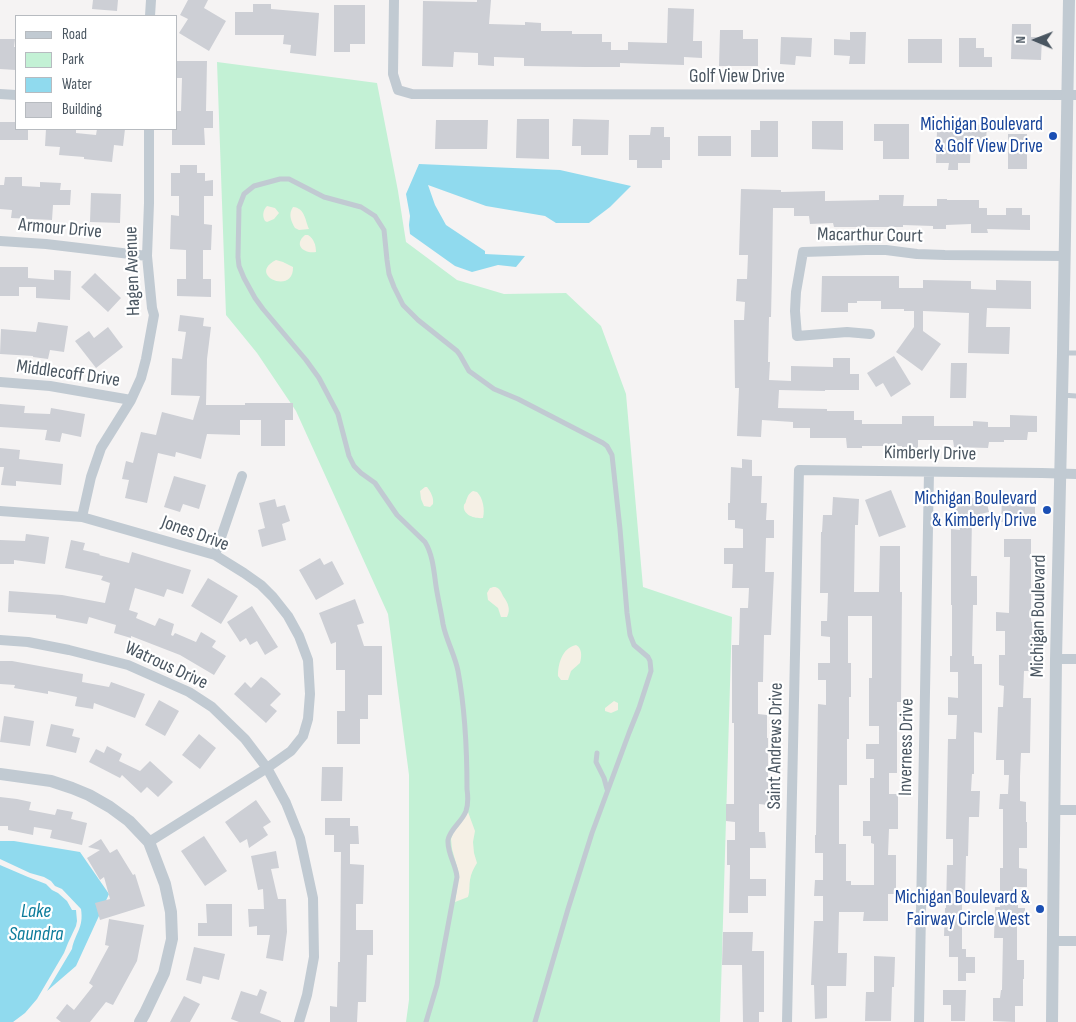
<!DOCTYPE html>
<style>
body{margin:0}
#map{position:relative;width:1076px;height:1022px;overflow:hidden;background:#f5f3f3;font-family:"Sofia Sans Condensed",sans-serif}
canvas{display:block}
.legend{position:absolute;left:15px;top:15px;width:162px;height:115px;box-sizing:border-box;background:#fff;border:1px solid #b7bbc0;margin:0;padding:6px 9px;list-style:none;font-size:15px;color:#4a5661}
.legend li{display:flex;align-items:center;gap:10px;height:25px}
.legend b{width:25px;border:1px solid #b7bbc0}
.north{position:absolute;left:1011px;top:15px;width:50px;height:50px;-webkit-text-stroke:4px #fff;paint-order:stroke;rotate:271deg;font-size:14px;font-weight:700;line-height:20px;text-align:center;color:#4a5661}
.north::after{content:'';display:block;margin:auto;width:18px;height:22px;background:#4a5661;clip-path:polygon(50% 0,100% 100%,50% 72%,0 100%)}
</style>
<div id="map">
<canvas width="1076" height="1022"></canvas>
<ul class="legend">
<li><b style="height:6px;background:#c1cad2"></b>Road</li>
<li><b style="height:14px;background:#c3f1d5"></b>Park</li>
<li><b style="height:14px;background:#90daee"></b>Water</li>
<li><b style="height:14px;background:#cdcfd5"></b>Building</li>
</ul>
<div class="north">N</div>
</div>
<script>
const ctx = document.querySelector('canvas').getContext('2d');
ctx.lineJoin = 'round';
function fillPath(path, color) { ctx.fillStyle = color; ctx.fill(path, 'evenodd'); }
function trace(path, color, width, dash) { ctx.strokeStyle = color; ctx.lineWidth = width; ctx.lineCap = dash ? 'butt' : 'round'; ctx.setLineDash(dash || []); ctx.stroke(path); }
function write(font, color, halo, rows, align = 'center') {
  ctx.font = font + ' "Sofia Sans Condensed",sans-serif'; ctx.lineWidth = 4.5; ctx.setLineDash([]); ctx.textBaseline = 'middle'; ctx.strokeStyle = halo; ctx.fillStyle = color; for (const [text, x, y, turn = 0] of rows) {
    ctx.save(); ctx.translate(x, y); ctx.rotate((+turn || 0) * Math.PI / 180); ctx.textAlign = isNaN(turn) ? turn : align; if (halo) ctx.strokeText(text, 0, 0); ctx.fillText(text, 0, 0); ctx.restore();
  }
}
const green = new Path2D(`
 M217,62L377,83L398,191L406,242L457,280L504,294L566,293L601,326L626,394L643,587L732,617L720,1022H406L409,1000V775L388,614L296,411L257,353L226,315Z`);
const sand = new Path2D(`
 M267,206L275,208L279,213L274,219L267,222L265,221C262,216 263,210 267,206Z
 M293,207C305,208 305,220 309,229L299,230L295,228C291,221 288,214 293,207Z
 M305,235H308C314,239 316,245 316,252C304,254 293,245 305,235Z
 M276,260L283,262L293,267C294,296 246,275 276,260Z
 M425,487H427C431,492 434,498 433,504L430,507L424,506L421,499L420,491Z
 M473,491L477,492C483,498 485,509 483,518C475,519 462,515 464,505C464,504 466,503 466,501C468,496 468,494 473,491Z
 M490,588C494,587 495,586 499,589C501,591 502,594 503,596C508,603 511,609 507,617H501L498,608L488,600L487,593Z
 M576,645C582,648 582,656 580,663L571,671L568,680H561L558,676C558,664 562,648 576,645Z
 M614,701L618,703V710L611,713L605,711V708Z
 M468,812L475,831L473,842L474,853L477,863C474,868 471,873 470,880C469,886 470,891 468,897L455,902L459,874L452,849L451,839L453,833Z`);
const water = new Path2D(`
 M419,164L560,170L631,186L610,207L589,223H556L545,216L486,206L428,185L435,205L446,225L485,251V254L525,256L516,267L498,265L472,272L455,266L410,234L409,225L410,216L406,194Z
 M0,841H14L80,852L109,894L76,966L47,991L72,949C75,933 84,928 81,909L62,889L55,886L51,881L44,877L30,873L0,859Z
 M0,865L28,877L46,884L52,890L58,893L67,901L72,910H76L77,921L76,926L68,943L64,953L37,999L25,1013L13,1022H0Z`);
const building = new Path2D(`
 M93,0H118L117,11L92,9Z
 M188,0H208L204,8L226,21L209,51L179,33L188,19L180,15Z
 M477,0H491L489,24L525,25V22L541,23V31H572V34H602V42H611V50H628V42L667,43L668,8L694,9L693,41H702V58L684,57V65L620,63V67H585L524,66V58L494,57V66L478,65V53L454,52L453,67L422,66L423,1L477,2Z
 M253,4H271V9L319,13L316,56L290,53L291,45L283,44L284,35H235V12H253Z
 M334,5H365V44H350V52H334Z
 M1012,24H1031V37H1042L1041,60L1011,59Z
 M720,30H743V39H758V66H719Z
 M850,32H866L865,64H849L850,56L834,55V39L850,40Z
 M781,37L812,38L811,57L796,56L795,65L780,64Z
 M959,38H976V48H984V57H992V67H959Z
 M0,39H15L14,47H16V70L0,69Z
 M908,39H942V63H908Z
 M176,61H207L206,111H213V128H204L205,145H172V129H176V111H181L182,78H176Z
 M517,119H549V159L516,158Z
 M573,119L609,120L608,155H581V146H572Z
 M436,120H488L487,149H435Z
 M760,121H778V157H751V130H760Z
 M812,121H843V150L812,149Z
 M0,122H16V129H28V140H0Z
 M874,124H909V159H883V141H874Z
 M959,124L987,125L986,142H971L970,163H958V170H948L949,163H936L937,130H959Z
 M651,127H664V137H670V160H662V168H637V160H629V135H650Z
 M46,129H76V133L96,135L97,129H125L123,146L114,145L112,162L84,159V157L59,155L60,147L45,146Z
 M1008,134H1027V169H1008Z
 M698,136H731V156H698Z
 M180,165H197V173H205V181L213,180V196H204V224L212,225L211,250H203V279H211V297L177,296V279H186V250L170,249L171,215L179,216V196H171V173H180Z
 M5,177H22V186L40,187V182L61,183L60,190H71L70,205H53L52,220L11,218L12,210L0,209V185H4Z
 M741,189L781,190V192L825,191V201L879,200V195H904L903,206H937V199H947V200H979V208H987V215H1006V208H1022V215H1030V230L987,229L988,233H971V224L946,225V229H933V226L903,225V227H834L833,223L810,224L809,216H794V208H773L772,272L771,317H769L768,362H770L769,380L791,381V366L833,367V358H850V374H859V390H825V391L779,390L778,408L827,409V411H854V420H862V424H902V416H934V426H973V421L988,422V427H1010V415L1037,416V432H1028L1027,440H1004V442H989L988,448L954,447L953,440H918V448H902V446H862V448H847L846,438H810V428H793V422L762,420L761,437L737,436L739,388H735L734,320H744L745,302L736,301L737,279H747L748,255H739Z
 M91,193L121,194L120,223L90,222Z
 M0,267H28V278L54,280V270L71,271L70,300L36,298V287H19V296H0Z
 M95,273L121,298L108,312L81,287Z
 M822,276H899V288H923V280L971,281V289L996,290V280L1031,281V309L987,308L986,327H1010L1009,354L968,353L969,313L923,311V331L941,344L922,371L896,352L914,327V311H904V309H881V301H857V303H848V312H821Z
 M180,315L204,318L203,326L211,327L207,359L206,405H245V403H293V420H285V446H261V420H240V435L207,434L201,459L176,452L175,457L158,453L147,503L125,498L129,480L122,479L126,461L133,463L141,432L156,435L162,412L193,420L200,396L171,395L172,358L182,359L186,332L178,331Z
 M38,322L68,326L64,352L50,350L48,359L33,357V356L0,354L1,329L36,332Z
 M108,327L123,347L96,368L75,341L89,331L94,338Z
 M894,356L911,384L891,397L883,383L876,387L867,373Z
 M951,363H967L966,398H950Z
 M0,404L25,406L24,413L50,414L51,408L85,414L81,437L62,433L60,442L45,440L47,430L0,427Z
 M0,448L20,450L19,459L63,464L61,485L16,481V486L1,485L4,467H0Z
 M742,459L752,460V476H762L761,503H767L766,520H774V538H766L765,572H774L771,635H764L763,682H758V714L767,715V738H768V805L759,804V832H765L766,848H750V879H766V896H748V913H729L730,865H727V840H735V822L726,821V804H734V723H732V645H739L740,608H748L749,588H732L733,564H724V548H743V529L735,528V520H728V503H730L731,467L742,468Z
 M174,476L206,485L199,509L183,504L180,512L164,507Z
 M891,490L906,527L879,537L865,500Z
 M985,495L989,512L972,516L971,576H977V605H973L972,656H974V664H982V733L974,732V774H972L971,791H980L979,817H969L968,856H966L965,898H962V949H966V957H975V973H966V981H958V957H949V936H944L945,908H946L947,865H953V839H946L948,739H956L957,715H948V697L958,698V672H950V656H952V605H951V529L960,530L954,502Z
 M833,497L859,499L858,525H855L854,592H879L880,546H900V592H902L901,702H897V773H889V794H898V829H889L888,855H896V894H888V921H863L864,912H839L838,953H847L846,986H827V1018L815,1019L814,985H811L814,921H823V896H814L815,880H823V853H815V835H816L818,704L826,705V680H818V663H830V637L821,636V621H827L828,593H820L821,532H822L823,515H832ZM848,616H872V678H869V726H879V744H866V759H874V778H870V821H863V836H871V843L874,844V885H851V881H846V844H839V785H847V739H849V697H851V663H848Z
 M1002,498H1019L1018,506L1035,507V523L1001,522Z
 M275,499L277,507L285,505L290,521L282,524L286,540L262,547L258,530L265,528L259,503Z
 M26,534L49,537L45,564L14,560V564H0V540L25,541Z
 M1004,539H1031V622H1033L1032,671H1024L1023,698H1031L1030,753H1021L1020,776V801L1026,802V822H1027V848H1019V868L1027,869V887H1018V908H1025V923H1017V960H1024V979H1023V1006H1015V1022L993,1021V998H1000L1001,990H1002L1003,938H994L995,907H1000V868H1003V809H999L1000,794H1008L1009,775H1004V760H996L998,707H1003L1004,686L999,685V655H1005V631H996V612L1009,613L1010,557H1004Z
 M71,540L85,543L83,550L100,554L99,555L129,563L132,552L191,570L183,594L167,589L164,597L135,588L129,610L138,613L136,618L155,626L159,618L174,624L171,635L173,636L175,633L196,642L201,632L216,641L212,647L226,656L214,675L180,655L131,636V638L114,633L116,625L89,617L87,624L56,618V615L8,612L9,591L62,595L105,603L110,583L101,580L103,576L65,568Z
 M320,558L324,565L332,561L344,584L316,600L299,570Z
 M208,578L238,596L221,624L191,606Z
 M355,599L364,623L357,625L364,646H382V695H368V719H360V744H337V711H345V670H336V642L331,644L319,613Z
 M252,606L278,647L265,655L257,641L250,645L246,638L240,642L227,622Z
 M0,661H12L83,674L82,682L109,687L111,682L145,694L135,718L94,703L93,709L75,706L77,697L48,691V694L14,688L15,685L0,684Z
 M261,677L266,680L281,694L270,705L277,711L266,723L234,694L245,682L251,688Z
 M159,700L179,711L165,736L145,725Z
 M4,716L34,721L30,746L0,742Z
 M51,724L74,729L72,736L80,738L76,753L46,746Z
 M199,734L216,748L200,769L182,755Z
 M107,746L122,754L119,761L140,771L150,761L173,782L158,797L147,787L141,793L122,775L120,778L89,762L96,749L104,753Z
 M322,767H343L342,801H321Z
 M0,797L17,799L31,802L29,810L55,815L57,809L73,812L71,819L87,823L82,845L50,838L52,830L34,827L33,835L8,830V826H0Z
 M256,800L271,822L263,827L268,835L249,848L247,839L240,843L225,822Z
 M325,818H350V826H358L359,844H350V864L364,865L363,904H356V930H373V955H367L366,1002H358L357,1022H330V1006L337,1007L338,962H340L341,852H334V835H325Z
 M204,836L227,871L205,886L181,851Z
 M101,839L110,853L117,849L133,875L135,874L145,906L100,920L95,903L110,899L104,877L100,880L87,858L100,850L88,847Z
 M276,851L279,868L271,869L278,899H286L287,932L283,961L266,958L270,935H257V926L249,927L248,909H264L263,889L258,890L251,856Z
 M206,904H232V936H198V923H207Z
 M109,919L144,925L137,961L113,1005L106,1002L90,1022H61L56,1018L67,1004L74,1010L93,986L89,983L109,946L105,945Z
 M723,932H753L752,951H764V1012H759V1022H743L742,965H722Z
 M194,947L225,954L219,980L203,976L201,984L186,980Z
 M874,956L895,957L894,987H892L891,1021H865L866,992H874Z
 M260,989L267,992L260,1013L281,1021V1022H239L231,1019L241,991L257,996Z
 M943,990H966L965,1021H951V1005H943Z
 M184,996L200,1004L190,1022H170Z`);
const service = new Path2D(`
 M1064,353H1076
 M1062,395L1076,396
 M597,753L596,762L604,778L607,789
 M426,1022L437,985L457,877C456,865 447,853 448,840C450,829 462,822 466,811C468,805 468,796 467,789C467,750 465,709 458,671C455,655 446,640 443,624C441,611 438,599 436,586C434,572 433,555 425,542L397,515L375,483L361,473L354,466L349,456L338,414L319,378L306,360L263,309L255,298L244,278L239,266L238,257L239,207L244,194L254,186L280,179H289L324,197L361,207L375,216L384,230L387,260L389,274L394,287L403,305L418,320L457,351L460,355L469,371L494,389L518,399L603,443L607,446L612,455L620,529L627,613L630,635L634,645L648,657L650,661L651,671L639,708L629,733L592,833L568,909L535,1022`);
const minor = new Path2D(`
 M394,0L393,74L398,90L412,94L1076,95
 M150,16L151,0
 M0,94L16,95
 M0,241L46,244L147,256
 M870,334L847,332L797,336L795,311L796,292L803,252L866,250H886L917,254L945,255L1065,256
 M0,382L50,386L131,400
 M0,511L82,517L215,555L244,573L261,585L273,597L288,616L299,636L308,660L310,694L308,719L303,736L291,751L267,768L149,842
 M82,517L91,477L101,448L131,400L141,378L146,359L154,315L152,308L147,256L149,203V129
 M215,555L242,476
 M0,640L28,642L69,650L128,665L189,692L212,707L245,739L267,768L286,803L300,838L313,898L314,957L307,995L299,1022
 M1056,659H1076
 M1055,810H1076
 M1053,941H1076
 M787,1022L799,470L1042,473L1076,474
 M919,1022L929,472`);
const tertiary = new Path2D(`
 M0,774L51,781L72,788L89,795L110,807L129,821L149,842L165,884L171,912L172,939L164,973L145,1013L140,1022
 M1052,1022L1056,659L1063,353L1069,0`);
const markers = [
 [1053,136,5,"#1a4fb4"],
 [1047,510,5,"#1a4fb4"],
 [1040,909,5,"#1a4fb4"]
];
const streetNames = [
 ["Golf View Drive",737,77],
 ["Armour Drive",60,229,5],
 ["Macarthur Court",870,236,1],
 ["Hagen Avenue",133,271,-92],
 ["Middlecoff Drive",68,374,8],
 ["Kimberly Drive",930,454,1],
 ["Jones Drive",195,534,20],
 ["Michigan Boulevard",1039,616,-89],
 ["Watrous Drive",166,666,25],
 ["Saint Andrews Drive",776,746,-89],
 ["Inverness Drive",907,747,-89]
];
const transitNames = [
 ["Michigan Boulevard",1043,125],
 ["& Golf View Drive",1043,147],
 ["Michigan Boulevard",1037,499],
 ["& Kimberly Drive",1037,521],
 ["Michigan Boulevard &",1030,898],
 ["Fairway Circle West",1030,920]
];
const waterNames = [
 ["Lake",36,912],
 ["Saundra",36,935]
];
fillPath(green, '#c3f1d5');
fillPath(sand, '#f5f0e5');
fillPath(water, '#90daee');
fillPath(building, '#cdcfd5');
trace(service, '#c1cad2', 5);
trace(minor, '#c1cad2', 10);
trace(tertiary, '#c1cad2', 12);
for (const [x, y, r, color] of markers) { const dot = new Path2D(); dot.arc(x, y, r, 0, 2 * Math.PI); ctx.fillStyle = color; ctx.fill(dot); trace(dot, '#fff', 2); }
write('19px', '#4a5661', '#fff', streetNames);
write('19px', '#164399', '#fff', transitNames, 'right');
write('italic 20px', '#0c7c9b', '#fff', waterNames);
</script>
